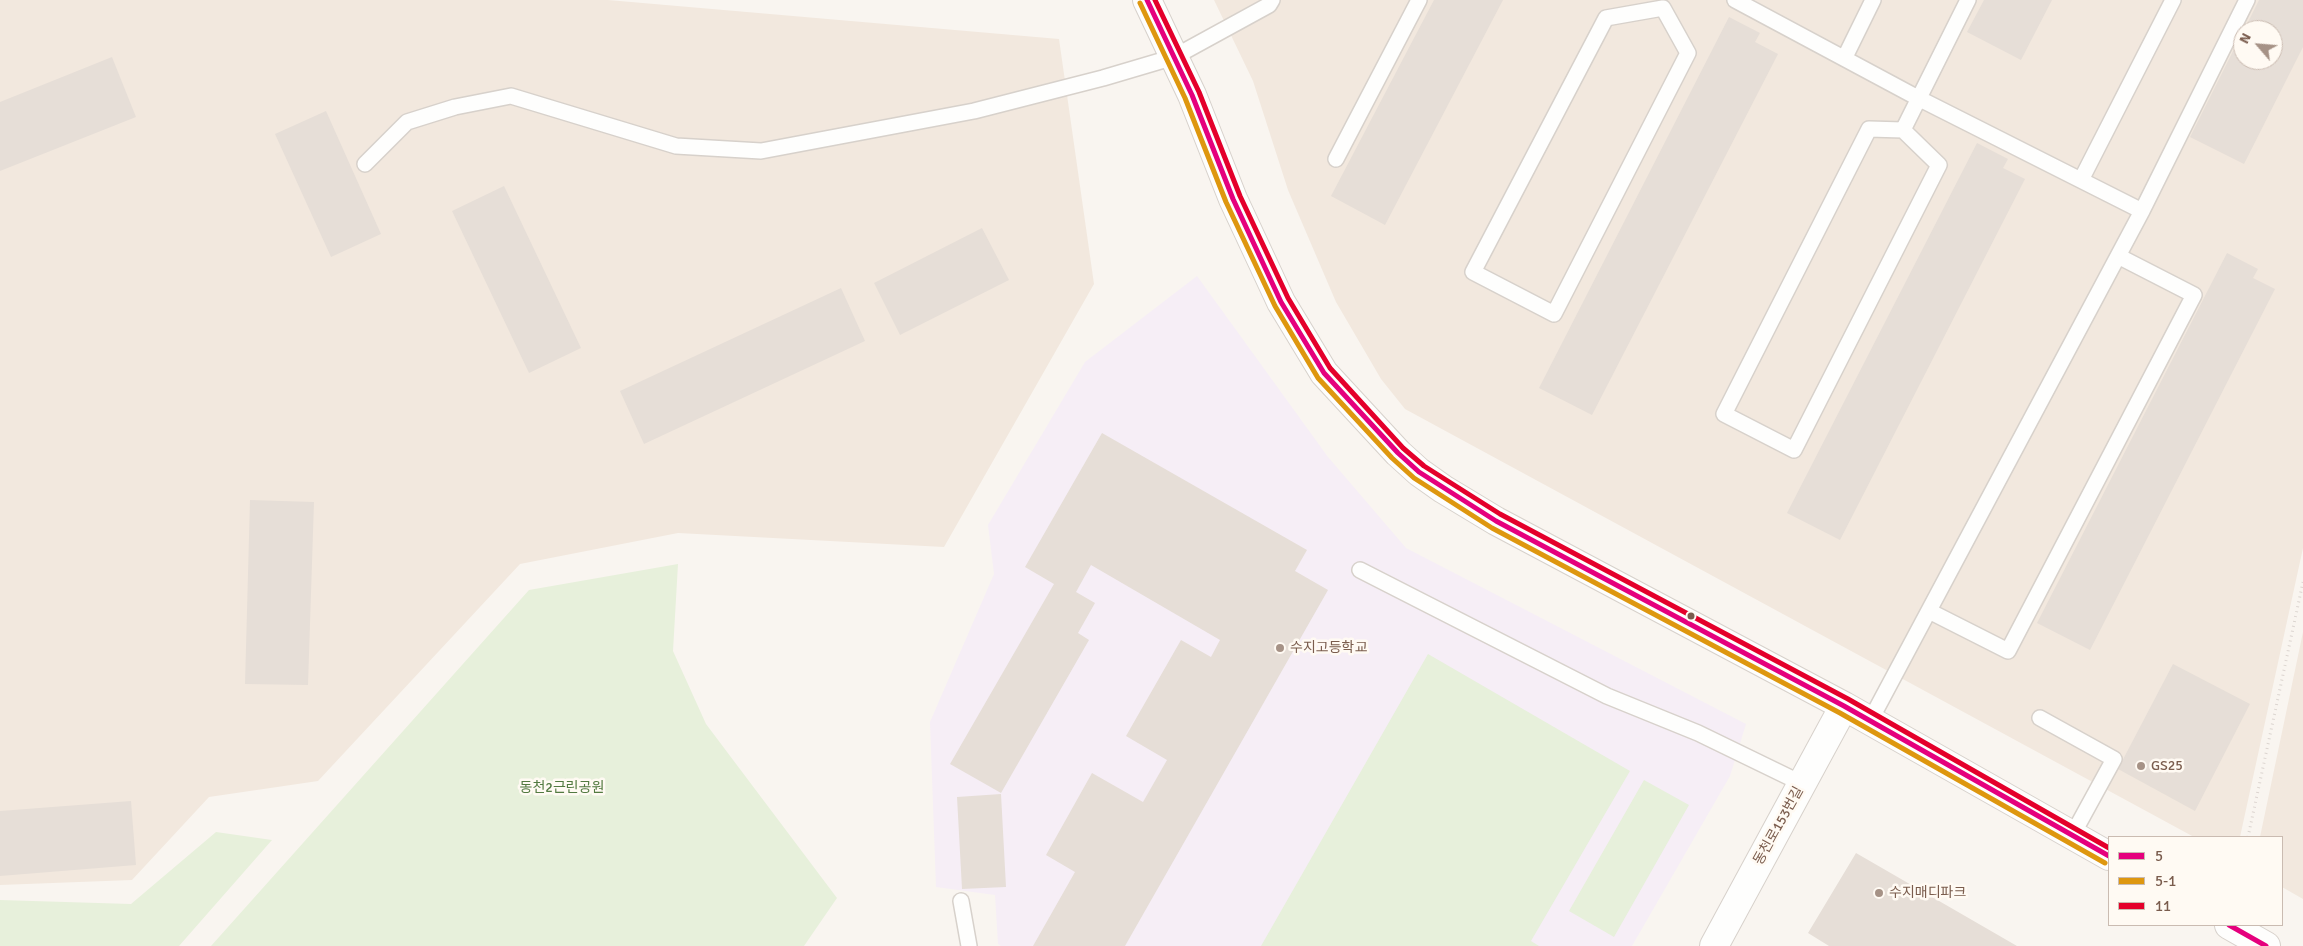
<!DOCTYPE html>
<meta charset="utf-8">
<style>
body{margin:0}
#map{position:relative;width:2303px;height:946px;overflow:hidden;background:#f9f5f0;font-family:Signika,sans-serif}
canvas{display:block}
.legend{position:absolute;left:2108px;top:836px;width:175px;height:90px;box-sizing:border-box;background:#fffaf3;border:1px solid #cabbb1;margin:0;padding:6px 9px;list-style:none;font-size:15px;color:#7a5c4d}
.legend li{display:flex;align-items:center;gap:10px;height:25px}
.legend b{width:25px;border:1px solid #cabbb1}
.north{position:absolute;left:2233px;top:20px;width:50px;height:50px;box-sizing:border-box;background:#fffaf3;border:1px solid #cabbb1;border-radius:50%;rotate:297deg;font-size:14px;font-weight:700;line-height:20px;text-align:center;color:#7a5c4d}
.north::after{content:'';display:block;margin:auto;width:18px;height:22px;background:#a69286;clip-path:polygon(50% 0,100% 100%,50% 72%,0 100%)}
</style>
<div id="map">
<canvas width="2303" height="946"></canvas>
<ul class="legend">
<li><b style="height:6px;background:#e5007d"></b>5</li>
<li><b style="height:6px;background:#de970f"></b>5-1</li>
<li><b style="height:6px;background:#e4002b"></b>11</li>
</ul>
<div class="north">N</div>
</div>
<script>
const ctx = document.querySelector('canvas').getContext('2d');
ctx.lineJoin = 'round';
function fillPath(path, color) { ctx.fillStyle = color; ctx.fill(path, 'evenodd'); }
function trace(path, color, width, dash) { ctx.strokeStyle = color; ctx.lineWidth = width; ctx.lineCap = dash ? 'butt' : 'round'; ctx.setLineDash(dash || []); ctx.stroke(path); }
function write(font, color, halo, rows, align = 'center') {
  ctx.font = font + ' Signika,"Noto Sans KR",sans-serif'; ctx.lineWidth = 5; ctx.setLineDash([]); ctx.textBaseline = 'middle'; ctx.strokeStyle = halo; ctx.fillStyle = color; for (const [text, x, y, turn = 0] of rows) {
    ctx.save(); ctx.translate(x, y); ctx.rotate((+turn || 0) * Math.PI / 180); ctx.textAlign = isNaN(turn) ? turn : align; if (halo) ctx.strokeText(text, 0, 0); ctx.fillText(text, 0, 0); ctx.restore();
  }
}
const residential = new Path2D(`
 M0,0H608L1059,39L1094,284L944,547L678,533L520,564L318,781L209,797L132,880L0,885Z
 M1214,0H2303V548L2240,837H2194L1405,409L1381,379L1336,302L1288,190L1253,81ZM2243,30H2273V60H2243Z
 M2303,632V899L2282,887V837H2260Z`);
const education = new Path2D(`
 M1197,276L1328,457L1406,548L1746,724L1730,776L1632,946H1001L998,944L995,895L936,887L930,722L994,574L988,525L1085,362Z`);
const green = new Path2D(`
 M678,564L673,651L706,724L837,898L804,946H211L529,590Z
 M1428,654L1630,771L1531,941L1539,946H1261Z
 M1644,780L1689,805L1614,937L1569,911Z
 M216,832L272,840L179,946H0V900L131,904Z`);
const building = new Path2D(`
 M1434,0H1503L1385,225L1331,196Z
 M1984,0H2052L2021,60L1967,32Z
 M2259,0H2303V47L2244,164L2190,137L2243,31V60H2273V30H2244Z
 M1729,17L1760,33L1755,42L1778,54L1592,415L1539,388Z
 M112,57L136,117L0,171V102Z
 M326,111L381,234L331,257L275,134Z
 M1977,143L2008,159L2003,168L2025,179L1840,540L1787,513Z
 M504,186L581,348L529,373L452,211Z
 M982,228L1009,280L900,335L874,283Z
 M2227,253L2258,269L2253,278L2275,289L2090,650L2037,623Z
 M841,288L865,341L644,444L620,391Z
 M1102,433L1307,550L1295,571L1328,590L1125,946H1033L1075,872L1046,855L1092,773L1143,802L1167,760L1126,736L1181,640L1211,657L1220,640L1091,565L1076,592L1095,603L1078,633L1089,640L1001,793L950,764L1054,584L1025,567Z
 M250,500L314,502L308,685L245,684Z
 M2173,664L2250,704L2195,811L2118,769Z
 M1001,794L1006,887L962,889L957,797Z
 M131,801L136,865L0,876V811Z
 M1856,853L2017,946H1829L1808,933Z`);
const path = new Path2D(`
 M2248,837L2303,582`);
const service = new Path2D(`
 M1735,0L1918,98L2142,211
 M1663,8L1688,53L1554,314L1473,272L1606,18Z
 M1845,57L1873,0
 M1869,129L1903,130L1939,165L1794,450L1724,414Z
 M1903,130L1968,0
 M1336,159L1419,0
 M365,164L407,122L455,107L511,96L676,146L761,151L974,111L1103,78L1174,57L1269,5L1272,0
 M2081,180L2173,0
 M1360,570L1607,696L1698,733L1803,784
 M1929,611L2008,651L2194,295L2118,256
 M2040,718L2114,759L2073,834
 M1870,721L2142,211L2247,0
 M961,901L969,946`);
const tertiary = new Path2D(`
 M1147,0L1192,95L1233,199L1281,302L1324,373L1398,453L1419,472L1443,489L1496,521L1844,706L2109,856
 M2229,925L2266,946
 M1714,946L1844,706`);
const bus1 = new Path2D(`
 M1147,0L1192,95L1233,199L1281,302L1324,373L1398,453L1419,472L1496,521L1844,706L2109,856
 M2229,925L2266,946`);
const bus2 = new Path2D(`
 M1140,3L1185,98L1226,202L1275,306L1318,378L1392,458L1414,478L1492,528L1840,713L2105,863`);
const bus3 = new Path2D(`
 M1155,0L1199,92L1240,196L1288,298L1330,368L1403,448L1424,466L1500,514L1848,699L2109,848`);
const markers = [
 [1691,616,4.5,"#7a5c4d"],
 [1280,648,5,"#a69286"],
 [2141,766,5,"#a69286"],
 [1879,893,5,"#a69286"]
];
const poiNames = [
 ["수지고등학교",1290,648],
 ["GS25",2151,766],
 ["수지매디파크",1889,893]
];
const parkNames = [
 ["동천2근린공원",562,788]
];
const streetNames = [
 ["동천로153번길",1779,826,-61]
];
fillPath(residential, '#f2e8de');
fillPath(education, '#f6eef6');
fillPath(green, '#e7f0db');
fillPath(building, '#e6ded7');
trace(service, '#d7d1cb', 18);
trace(tertiary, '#d7d1cb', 30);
trace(path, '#dcd5d0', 3, [1, 4]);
trace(service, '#fefefd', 15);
trace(tertiary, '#fefefd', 28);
trace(bus1, '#e5007d', 5);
trace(bus2, '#de970f', 5);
trace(bus3, '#e4002b', 5);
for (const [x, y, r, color] of markers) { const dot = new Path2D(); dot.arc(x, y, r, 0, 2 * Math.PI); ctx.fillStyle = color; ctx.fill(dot); trace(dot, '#fffaf3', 2); }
write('14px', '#7a5c4d', '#fffaf3', poiNames, 'left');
write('14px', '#537a41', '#fffaf3', parkNames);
write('14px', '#7a5c4d', '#fffaf3', streetNames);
</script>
